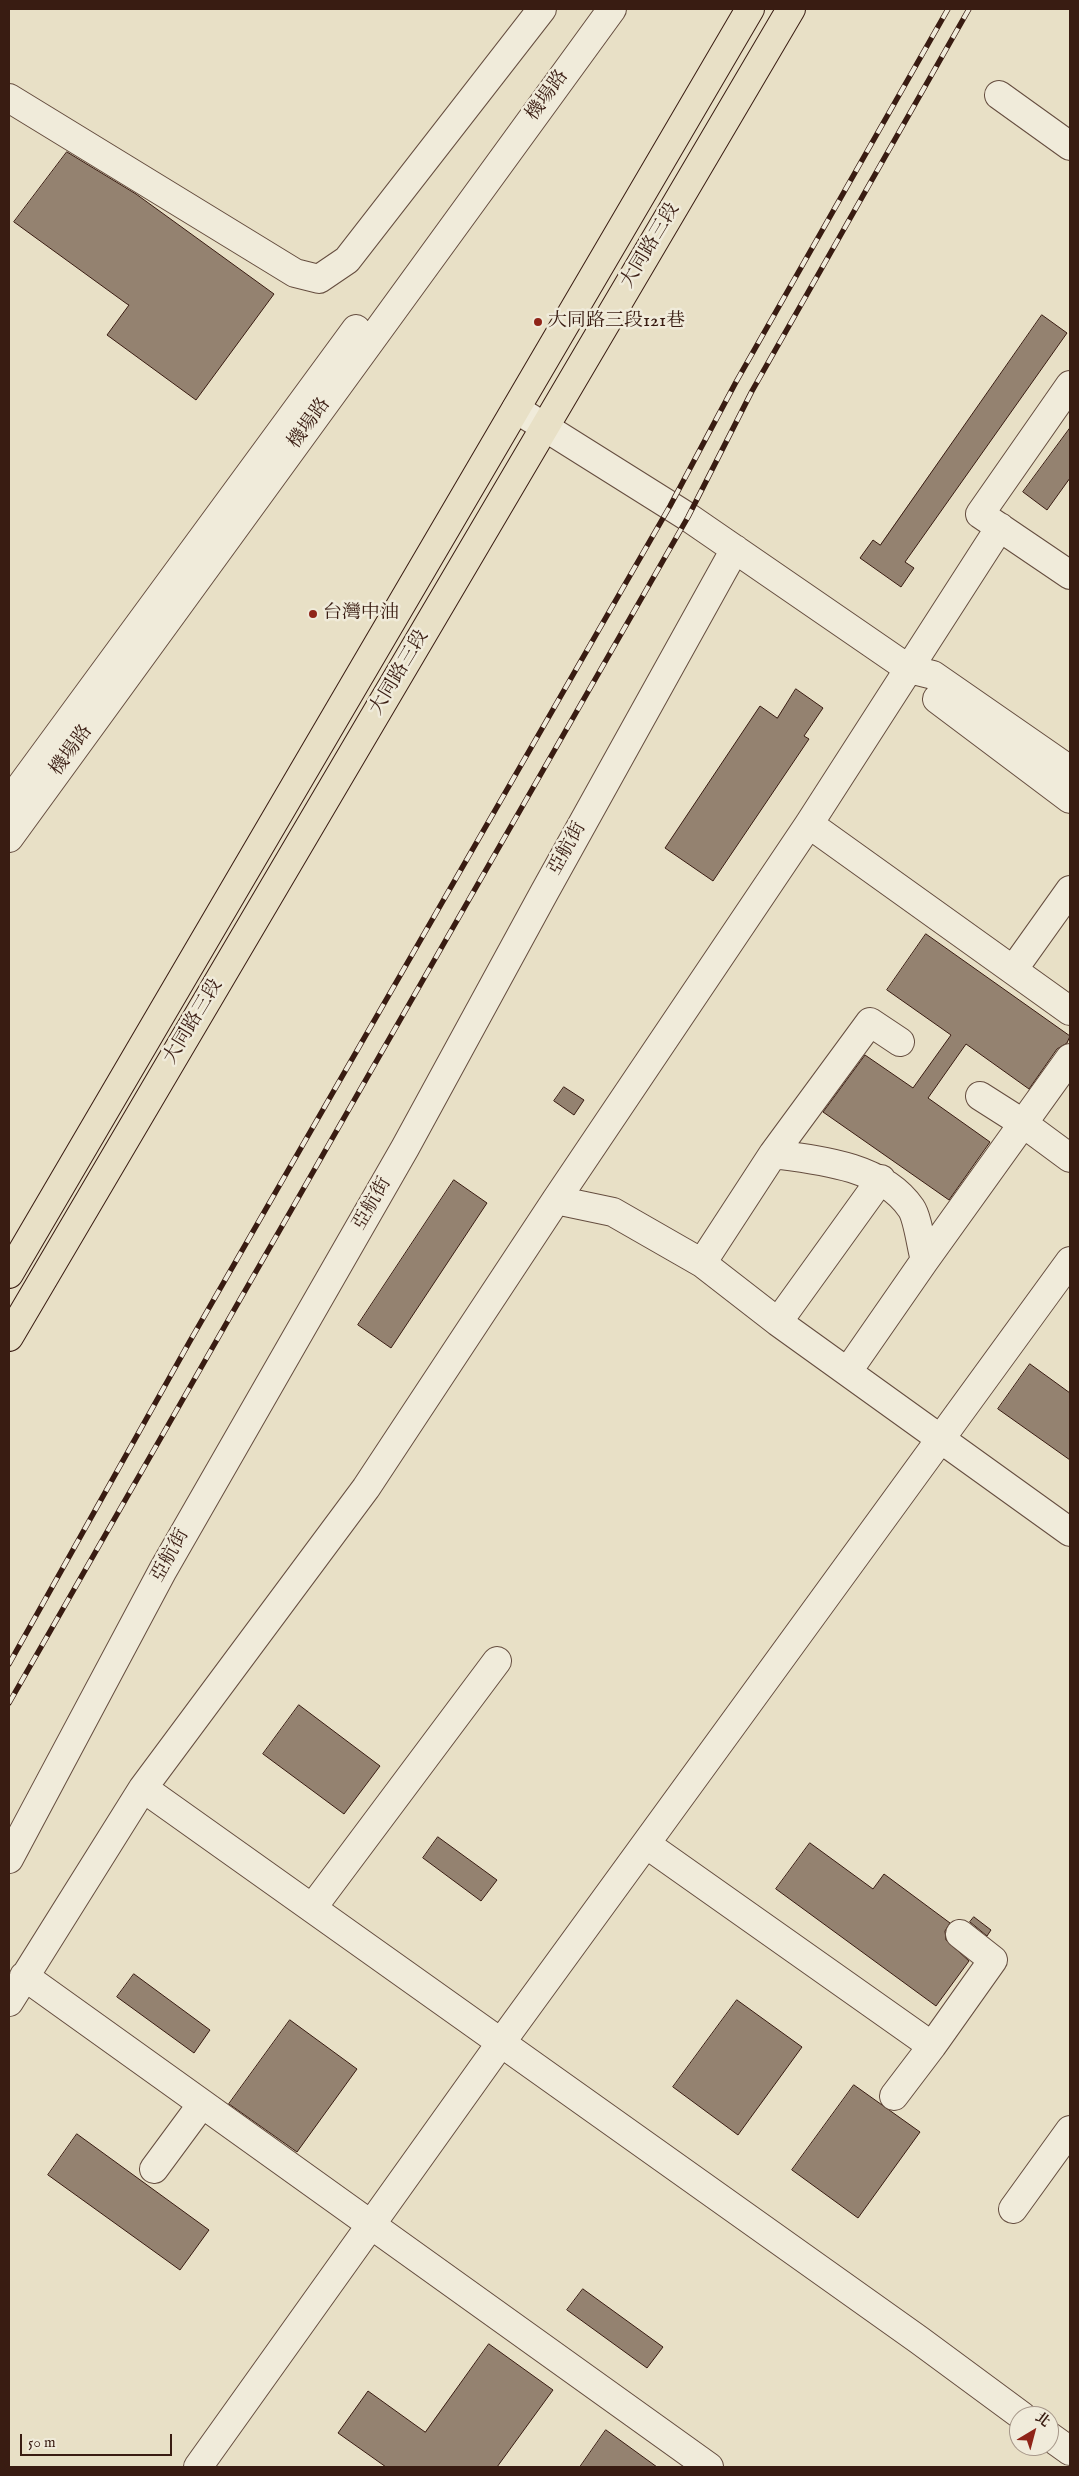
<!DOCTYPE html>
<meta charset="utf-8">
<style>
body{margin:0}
#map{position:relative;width:1079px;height:2476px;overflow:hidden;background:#e8e0c6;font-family:"IM FELL English","Noto Serif TC",serif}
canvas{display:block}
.frame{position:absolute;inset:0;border:10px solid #391c12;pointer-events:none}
.north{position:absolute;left:1009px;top:2406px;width:50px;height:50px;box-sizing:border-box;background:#f0ebda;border:1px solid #a7988a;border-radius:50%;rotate:37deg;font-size:14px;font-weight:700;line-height:20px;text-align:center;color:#391c12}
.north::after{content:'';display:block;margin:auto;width:18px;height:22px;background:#8f2418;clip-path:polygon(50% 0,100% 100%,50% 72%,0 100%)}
.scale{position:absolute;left:20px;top:2434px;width:152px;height:22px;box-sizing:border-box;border:2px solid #391c12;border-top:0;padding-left:6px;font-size:15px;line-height:18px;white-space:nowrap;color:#391c12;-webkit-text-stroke:4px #f0ebda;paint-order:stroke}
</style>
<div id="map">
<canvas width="1079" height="2476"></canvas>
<div class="frame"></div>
<div class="north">北</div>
<div class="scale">50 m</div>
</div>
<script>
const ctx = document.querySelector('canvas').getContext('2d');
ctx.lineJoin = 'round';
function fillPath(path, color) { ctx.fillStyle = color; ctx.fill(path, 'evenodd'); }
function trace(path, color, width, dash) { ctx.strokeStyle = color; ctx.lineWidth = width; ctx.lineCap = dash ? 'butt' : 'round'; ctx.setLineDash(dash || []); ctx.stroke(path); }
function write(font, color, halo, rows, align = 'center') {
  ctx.font = font + ' "IM FELL English","Noto Serif TC",serif'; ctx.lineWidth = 5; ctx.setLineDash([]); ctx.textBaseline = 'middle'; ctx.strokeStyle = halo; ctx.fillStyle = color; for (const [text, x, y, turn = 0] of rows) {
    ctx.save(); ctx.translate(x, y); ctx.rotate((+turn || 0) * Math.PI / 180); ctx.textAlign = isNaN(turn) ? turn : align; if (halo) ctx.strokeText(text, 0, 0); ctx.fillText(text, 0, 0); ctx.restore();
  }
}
const building = new Path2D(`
 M67,152L136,194L274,294L196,400L107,335L129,305L127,304L14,222Z
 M1042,315L1067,333L905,562L914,568L901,587L860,558L873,540L880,545Z
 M1070,428V478L1047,510L1023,492Z
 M796,689L823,708L804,736L809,739L713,881L665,848L760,706L777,718Z
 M926,934L1070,1036L1067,1043L1057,1049L1029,1089L966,1044L928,1098L990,1142L949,1200L823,1112L865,1055L913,1088L951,1035L887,990Z
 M564,1087L584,1100L574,1115L554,1101Z
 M454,1180L487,1203L391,1348L358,1325Z
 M1030,1364L1070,1393V1460L998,1409Z
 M299,1705L380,1766L344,1814L263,1754Z
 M438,1837L497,1880L481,1901L423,1858Z
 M810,1843L873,1889L884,1874L950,1923L945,1931L946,1940L969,1961L936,2006L776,1889Z
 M974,1917L991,1930L987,1936L970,1922Z
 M134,1974L210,2030L194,2053L117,1997Z
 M737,2000L802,2047L738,2135L673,2087Z
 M290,2020L357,2069L297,2152L229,2104Z
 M854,2085L920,2132L858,2218L792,2170Z
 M77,2134L209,2230L180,2270L48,2175Z
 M583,2289L663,2347L647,2368L567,2310Z
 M489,2344L553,2390L497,2467H386L338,2433L368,2391L425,2432Z
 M606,2430L657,2467H580Z`);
const minor = new Path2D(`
 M999,95L1070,146
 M9,98L295,273L319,279L347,260L542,9
 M1070,385L980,514L1070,575
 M516,409L688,517L909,669L933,675L1070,770
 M937,699L1070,799
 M9,802L356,329
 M809,824L1070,1011
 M9,838L612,9
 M1013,970L1070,890
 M980,1096L1024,1124L1070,1158
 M773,1154L870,1022L900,1042
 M556,1200L613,1212L702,1263L778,1322L1070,1532
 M925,1260L1070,1058
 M702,1263L773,1154C820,1160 882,1166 911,1208C918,1218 921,1247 925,1260L848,1371
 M778,1322L881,1179
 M143,1788L919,2340L1022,2416
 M646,1844L932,2046L993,1960L960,1934
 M9,1859L163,1570L405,1148L544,893L735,549
 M313,1907L497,1661
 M24,1976L709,2467
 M9,2002L143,1788L366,1488L556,1200L809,824L1000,527
 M894,2096L932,2046
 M154,2169L202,2104
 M1013,2209L1070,2130
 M1049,2436L1070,2451
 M198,2467L500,2044L1070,1261`);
const major = new Path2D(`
 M9,1274L750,9
 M9,1337L791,9`);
const rail = new Path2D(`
 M9,1664L190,1341L670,506L736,382L948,9
 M9,1703L688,517L752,391L969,9`);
const markers = [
 [538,322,5,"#8f2418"],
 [313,614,5,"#8f2418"]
];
const streetNames = [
 ["機場路",548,96,-54],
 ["大同路三段",651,246,-59],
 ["機場路",310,424,-54],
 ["大同路三段",400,673,-59],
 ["機場路",72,751,-54],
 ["亞航街",568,849,-61],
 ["大同路三段",194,1022,-59],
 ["亞航街",373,1204,-60],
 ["亞航街",171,1556,-61]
];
const poiNames = [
 ["大同路三段121巷",548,322],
 ["台灣中油",323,614]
];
fillPath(building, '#948270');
trace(building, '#391c12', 1);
trace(minor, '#654d3f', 30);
trace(major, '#391c12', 30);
trace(minor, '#f0ebda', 28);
trace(major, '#e8e0c6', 28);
trace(rail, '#391c12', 5.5);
trace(rail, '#f0ebda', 4, [11]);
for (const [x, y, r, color] of markers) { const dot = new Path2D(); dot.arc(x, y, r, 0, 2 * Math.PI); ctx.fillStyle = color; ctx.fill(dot); trace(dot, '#f0ebda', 2); }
write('19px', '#391c12', '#f0ebda', streetNames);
write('19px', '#391c12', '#f0ebda', poiNames, 'left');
</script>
